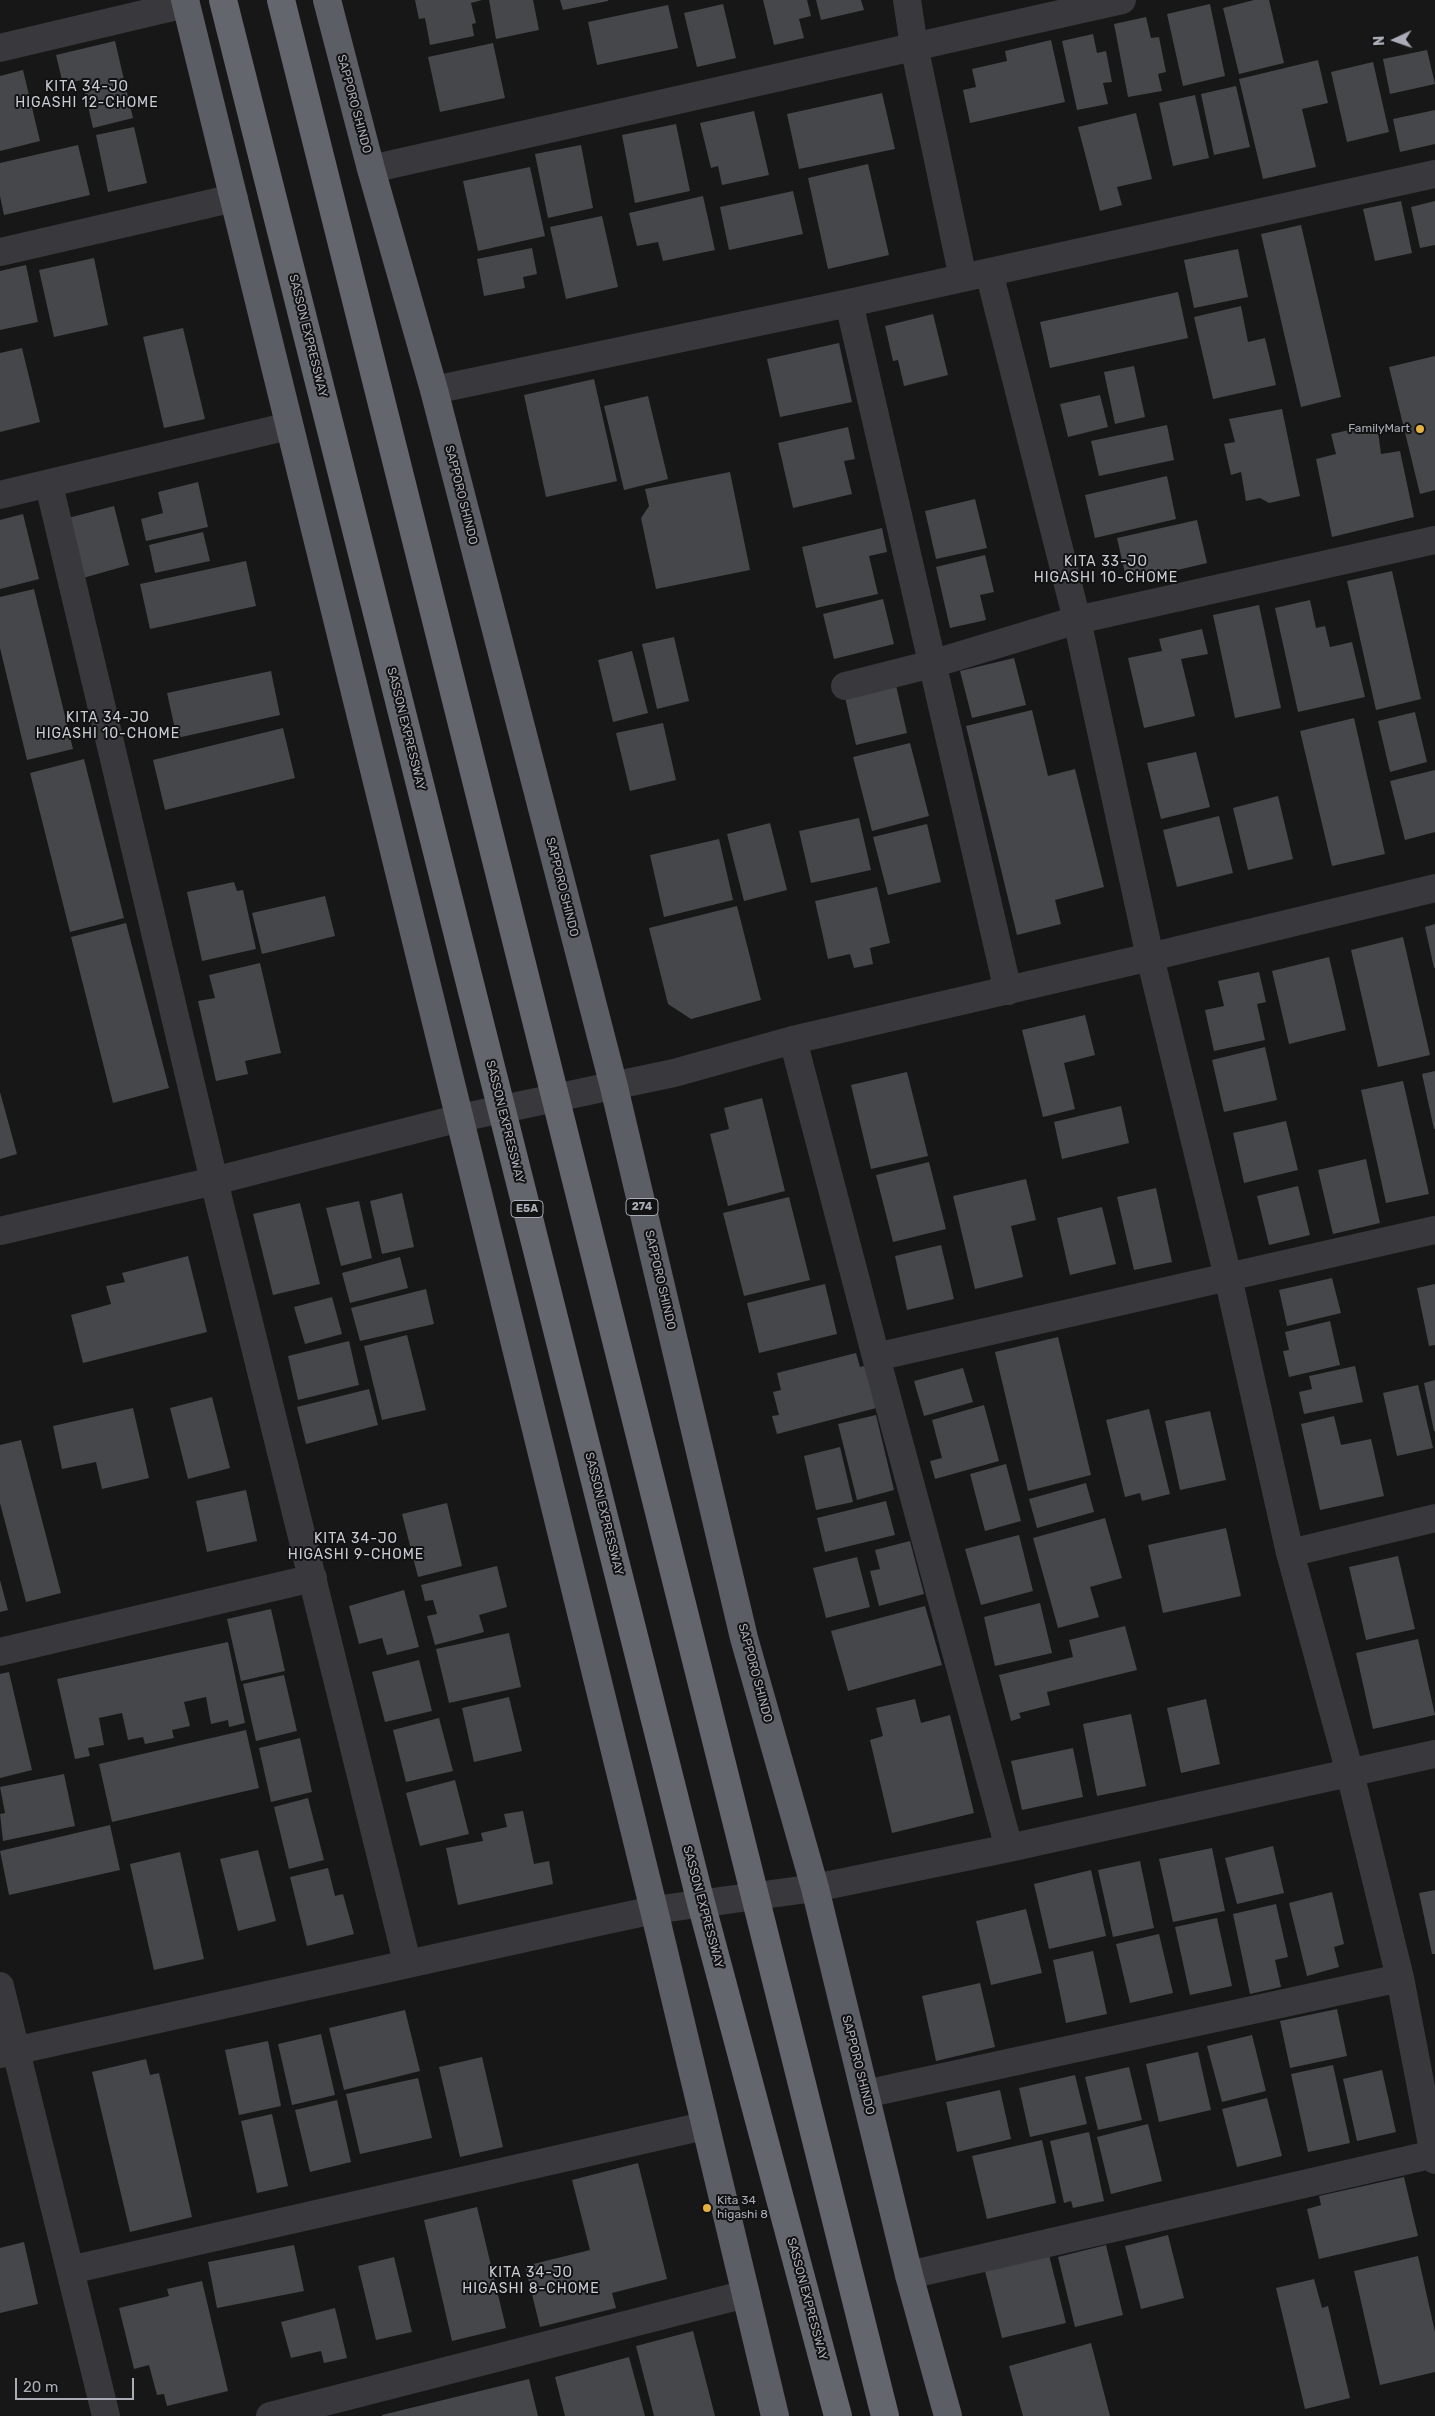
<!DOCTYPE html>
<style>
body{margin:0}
#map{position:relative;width:1435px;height:2416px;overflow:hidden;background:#171718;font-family:Rubik,sans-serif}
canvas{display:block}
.north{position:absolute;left:1370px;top:15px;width:50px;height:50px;-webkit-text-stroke:4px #121213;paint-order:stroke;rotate:267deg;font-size:14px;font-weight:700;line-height:20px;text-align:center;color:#aaadb7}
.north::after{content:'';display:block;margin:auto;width:18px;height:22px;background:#aaadb7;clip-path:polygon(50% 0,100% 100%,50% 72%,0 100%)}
.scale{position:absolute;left:15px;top:2378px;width:119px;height:22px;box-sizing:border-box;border:2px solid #aaadb7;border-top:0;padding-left:6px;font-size:15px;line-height:18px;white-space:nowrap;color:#aaadb7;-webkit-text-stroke:4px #121213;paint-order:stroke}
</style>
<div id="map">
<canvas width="1435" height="2416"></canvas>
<div class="north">N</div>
<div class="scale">20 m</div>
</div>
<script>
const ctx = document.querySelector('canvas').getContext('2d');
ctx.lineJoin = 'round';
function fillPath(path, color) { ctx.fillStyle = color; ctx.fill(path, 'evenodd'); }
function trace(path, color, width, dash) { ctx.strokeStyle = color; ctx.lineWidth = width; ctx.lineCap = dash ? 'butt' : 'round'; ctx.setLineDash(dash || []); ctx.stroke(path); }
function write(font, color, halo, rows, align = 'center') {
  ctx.font = font + ' Rubik,sans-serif'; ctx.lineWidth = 4; ctx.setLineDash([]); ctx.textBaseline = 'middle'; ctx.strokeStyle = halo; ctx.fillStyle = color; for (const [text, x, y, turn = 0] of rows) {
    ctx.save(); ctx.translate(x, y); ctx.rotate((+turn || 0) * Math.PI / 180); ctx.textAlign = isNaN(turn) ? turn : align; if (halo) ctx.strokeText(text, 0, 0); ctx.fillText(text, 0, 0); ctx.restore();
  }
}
const building = new Path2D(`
 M415,0H482L471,3L476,23L472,24L474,36L430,45L425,18L419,19Z
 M489,0H533L539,30L496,39Z
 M560,0H608V1L563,10Z
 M763,0H807L811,16L799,19L804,38L774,45Z
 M816,0H861L864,10L821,20Z
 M1254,0H1269L1284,63L1239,74L1223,8Z
 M723,4L736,58L697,67L684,13Z
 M1210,4L1225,76L1183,86L1167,14Z
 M668,5L678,48L597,65L588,22Z
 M1146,17L1151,38L1159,37L1166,72L1158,74L1162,91L1128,97L1114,24Z
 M1093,34L1097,53L1106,51L1112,82L1103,83L1108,104L1077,110L1062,41Z
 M1051,40L1065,102L970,123L963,90L976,87L972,69L1007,61L1005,51Z
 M115,41L133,118L93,128L82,80L63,84L56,55Z
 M493,43L505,98L440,112L428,57Z
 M1427,50L1435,84L1390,94L1383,59Z
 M1318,60L1328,103L1302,109L1316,167L1263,179L1239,79Z
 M1373,62L1389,132L1347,142L1331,72Z
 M23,70L40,141L0,151V76Z
 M1236,86L1250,147L1214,155L1201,94Z
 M882,93L895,149L799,169L787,114Z
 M1195,95L1209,158L1173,166L1159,103Z
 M1435,110V144L1400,152L1393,119Z
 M754,111L769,175L722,185L718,166L711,168L700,123Z
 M1136,113L1152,179L1117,187L1122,205L1100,211L1078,127Z
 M676,124L690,191L635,203L622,135Z
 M134,127L147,183L108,192L96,135Z
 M78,145L90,195L4,215L0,196V163Z
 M581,145L593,208L548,218L535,154Z
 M868,164L889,255L828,269L808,178Z
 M530,167L545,236L478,251L463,181Z
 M793,191L803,234L729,250L720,207Z
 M703,196L715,250L663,261L658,242L637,246L629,213Z
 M1401,201L1412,253L1375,261L1363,209Z
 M1435,201V245L1420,248L1411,207Z
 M602,216L618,287L566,299L550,227Z
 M1301,225L1341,397L1301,407L1261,234Z
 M532,248L537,274L523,277L525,288L484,296L477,259Z
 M1238,249L1248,297L1194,308L1184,260Z
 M94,258L108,325L54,337L39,270Z
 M26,265L38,322L0,330V271Z
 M1178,292L1188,338L1050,368L1040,322Z
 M1241,306L1248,342L1265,338L1276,385L1213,399L1194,317Z
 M933,314L948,375L904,386L898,360L893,361L885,326Z
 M183,328L205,419L164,428L143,337Z
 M839,343L852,402L780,417L767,359Z
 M22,348L40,422L0,432V353Z
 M1435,356V490L1420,494L1389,367Z
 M1134,366L1145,417L1115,424L1104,372Z
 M594,379L617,481L546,497L524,395Z
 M1100,395L1108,427L1068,437L1060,404Z
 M648,396L668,479L624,490L604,406Z
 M1282,409L1300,496L1269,503L1260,498L1246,501L1241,472L1231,475L1224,444L1235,442L1229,419Z
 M1377,424L1381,454L1400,451L1414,517L1332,537L1316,459L1336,454L1331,434Z
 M1167,425L1174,460L1099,476L1091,441Z
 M848,427L855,459L844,461L852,494L793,508L778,443Z
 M730,472L750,570L656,589L641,518L649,506L645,489Z
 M1167,476L1176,519L1095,538L1085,495Z
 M198,482L208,527L146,541L141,519L163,513L158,492Z
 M975,499L987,548L936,559L925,511Z
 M114,506L129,565L83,578L68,518Z
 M23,514L39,579L0,589V520Z
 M1197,520L1207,563L1127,582L1117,538Z
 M882,528L887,552L869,556L878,594L816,608L802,547Z
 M203,532L210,561L155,573L149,545Z
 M985,555L994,592L980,595L986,620L950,628L936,567Z
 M246,561L256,606L150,629L140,584Z
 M1392,571L1421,699L1376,710L1347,581Z
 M34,589L73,749L27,760L0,648V597Z
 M883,599L894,644L834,659L823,614Z
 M1310,600L1316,628L1325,626L1330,647L1352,642L1365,697L1298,712L1275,608Z
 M1259,605L1281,708L1235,718L1213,615Z
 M1202,629L1208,654L1181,659L1195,716L1144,728L1128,658L1162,651L1159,639Z
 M674,637L689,701L657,709L642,644Z
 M632,651L648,713L613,722L598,660Z
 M1014,658L1026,705L972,718L960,671Z
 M271,671L280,715L177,738L167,693Z
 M895,681L907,733L856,745L844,693Z
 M1032,710L1048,776L1075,769L1104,887L1055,900L1061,924L1017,935L966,726Z
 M1415,712L1427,762L1390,772L1378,721Z
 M1354,718L1385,854L1332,866L1300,731Z
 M663,723L676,780L630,791L616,733Z
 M283,728L295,778L165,810L153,760Z
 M910,743L929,816L872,831L853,757Z
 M1196,752L1210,807L1161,819L1147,763Z
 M84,759L124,918L70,932L30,773Z
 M1435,770V832L1405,840L1390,781Z
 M1278,796L1293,859L1248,870L1233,808Z
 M1219,816L1233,873L1177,887L1163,830Z
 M859,818L871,870L811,883L799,831Z
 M770,823L787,890L744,901L727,834Z
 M927,824L941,882L888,895L873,837Z
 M719,839L733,900L664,917L650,855Z
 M234,882L237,891L243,890L256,949L202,961L187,892Z
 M877,887L890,943L870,948L873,964L854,968L850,954L828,959L815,901Z
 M325,896L335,936L262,954L252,913Z
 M737,906L761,1000L691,1019L668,1004L649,928Z
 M126,923L169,1088L113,1103L71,937Z
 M1435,924V968H1434L1425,927Z
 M1403,937L1430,1055L1378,1067L1351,950Z
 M1329,957L1346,1030L1289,1044L1272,971Z
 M260,963L281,1053L245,1061L248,1074L216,1081L198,1001L215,998L209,975Z
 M1259,972L1266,1002L1257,1004L1265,1040L1214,1051L1205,1010L1224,1006L1218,981Z
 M1085,1015L1095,1055L1064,1063L1075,1109L1043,1117L1022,1030Z
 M1265,1047L1277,1100L1224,1112L1212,1060Z
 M1435,1071V1129H1434L1422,1074Z
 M907,1072L928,1156L871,1169L851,1085Z
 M1403,1081L1429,1194L1386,1203L1361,1090Z
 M0,1092L17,1154L0,1159Z
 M762,1098L785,1191L728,1206L710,1134L729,1129L724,1108Z
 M1121,1106L1129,1143L1062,1159L1054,1122Z
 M1286,1121L1298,1170L1244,1183L1233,1133Z
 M1366,1159L1380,1223L1333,1234L1318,1170Z
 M929,1162L946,1229L893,1242L876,1175Z
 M1026,1179L1036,1220L1011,1226L1023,1277L975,1289L953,1196Z
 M1298,1186L1310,1235L1269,1245L1257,1196Z
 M1156,1188L1172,1262L1134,1270L1117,1197Z
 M402,1193L414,1247L382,1254L370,1201Z
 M789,1197L810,1280L744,1296L723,1213Z
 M359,1201L372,1258L341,1266L326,1208Z
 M300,1203L320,1284L273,1295L253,1214Z
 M1102,1207L1116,1264L1070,1275L1057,1218Z
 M941,1245L954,1299L907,1310L895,1256Z
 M188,1256L207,1332L83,1363L71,1315L111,1304L106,1286L125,1282L122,1273Z
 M400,1257L408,1288L350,1303L342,1273Z
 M1332,1278L1341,1313L1287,1326L1279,1290Z
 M825,1284L837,1334L759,1353L747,1303Z
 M1435,1284V1345L1429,1346L1417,1288Z
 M426,1289L434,1324L360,1341L351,1308Z
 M332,1297L342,1334L305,1344L294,1307Z
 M1330,1321L1340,1365L1289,1377L1283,1351L1289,1350L1285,1332Z
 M407,1335L426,1410L382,1420L364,1346Z
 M1058,1337L1091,1475L1028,1491L995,1352Z
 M349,1341L359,1385L298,1400L288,1356Z
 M856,1353L860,1367L864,1366L880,1407L777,1434L772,1416L779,1415L773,1392L781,1390L777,1373Z
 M1355,1366L1363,1402L1304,1414L1299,1392L1312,1389L1309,1376Z
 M963,1368L973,1402L924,1416L914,1381Z
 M1435,1380V1431H1434L1424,1383Z
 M1418,1385L1433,1448L1397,1456L1383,1393Z
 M369,1389L378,1425L306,1444L297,1407Z
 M212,1397L230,1468L188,1479L170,1408Z
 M984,1405L999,1461L935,1479L930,1461L942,1458L932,1420Z
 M133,1408L149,1478L102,1489L96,1462L62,1469L53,1426Z
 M1149,1409L1170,1494L1142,1501L1140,1493L1125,1497L1106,1420Z
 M1210,1411L1226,1480L1180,1490L1165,1421Z
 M876,1415L894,1490L857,1500L838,1424Z
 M1334,1416L1341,1445L1371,1439L1384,1496L1320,1510L1301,1424Z
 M21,1440L61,1593L26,1602L0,1503V1445Z
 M840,1447L853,1502L816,1510L804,1456Z
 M1006,1464L1021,1521L985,1531L970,1474Z
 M1086,1483L1094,1512L1037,1528L1029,1499Z
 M246,1490L257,1541L207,1552L196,1501Z
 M886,1501L895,1535L825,1552L817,1518Z
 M447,1503L462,1566L418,1577L402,1514Z
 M1105,1518L1122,1578L1090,1587L1099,1617L1058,1628L1033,1538Z
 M1226,1528L1241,1596L1163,1613L1148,1545Z
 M1019,1535L1033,1591L981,1605L965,1549Z
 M910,1541L924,1594L879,1606L870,1571L880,1569L875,1550Z
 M1398,1556L1415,1629L1366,1640L1349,1567Z
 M857,1557L870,1607L826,1618L813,1568Z
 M497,1566L507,1607L479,1615L484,1632L435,1645L427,1616L437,1614L433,1600L425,1601L421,1585Z
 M0,1580L8,1610L0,1612Z
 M404,1590L419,1647L387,1655L382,1638L359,1644L349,1606Z
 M1040,1603L1052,1653L995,1666L984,1617Z
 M925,1606L942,1665L848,1691L831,1631Z
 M271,1609L285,1671L241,1681L227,1619Z
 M1125,1626L1137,1670L1047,1692L1050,1705L1019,1713L1021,1718L1011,1721L999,1675L1073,1657L1069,1640Z
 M509,1633L521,1687L449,1703L436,1649Z
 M1418,1639L1435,1715L1373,1729L1356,1653Z
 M228,1642L245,1723L229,1727L228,1720L211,1724L206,1697L184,1702L190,1726L172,1730L174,1738L145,1744L143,1737L128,1740L122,1713L99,1718L104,1745L88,1748L90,1756L75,1759L57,1679Z
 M419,1660L432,1711L385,1722L372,1672Z
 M9,1672L32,1770L0,1778V1674Z
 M284,1675L297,1731L256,1741L243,1684Z
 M509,1697L522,1751L474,1762L462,1708Z
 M915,1699L921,1723L950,1715L974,1813L892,1833L870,1740L883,1736L876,1708Z
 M1206,1699L1220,1764L1181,1773L1167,1708Z
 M1131,1714L1146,1786L1097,1796L1083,1724Z
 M439,1718L453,1771L406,1782L393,1730Z
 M246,1730L259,1788L112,1822L99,1764Z
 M300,1738L312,1792L271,1802L259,1748Z
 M1073,1748L1083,1797L1022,1810L1011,1761Z
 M64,1774L75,1826L3,1841L0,1814L5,1813L0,1787Z
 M455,1780L469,1834L420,1846L406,1793Z
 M308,1798L324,1860L289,1869L274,1807Z
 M523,1811L534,1864L549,1861L553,1884L458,1905L446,1848L483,1841L481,1833L507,1827L504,1814Z
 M110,1825L120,1870L9,1895L0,1851Z
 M1273,1846L1284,1893L1237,1904L1225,1858Z
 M1212,1848L1225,1911L1173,1922L1159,1859Z
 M258,1850L276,1921L238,1931L220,1859Z
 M180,1852L204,1959L154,1970L130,1864Z
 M1140,1861L1154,1928L1113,1937L1098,1870Z
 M328,1868L335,1896L343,1894L354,1934L307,1946L290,1877Z
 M1091,1870L1106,1936L1049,1949L1034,1884Z
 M1435,1890V1954H1432L1419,1893Z
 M1332,1892L1344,1944L1334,1947L1339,1967L1307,1976L1289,1903Z
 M1276,1904L1288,1957L1275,1960L1281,1987L1250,1994L1233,1914Z
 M1026,1909L1042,1973L991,1985L976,1921Z
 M1217,1918L1232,1986L1190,1995L1175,1927Z
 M1159,1934L1173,1993L1130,2003L1116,1944Z
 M1093,1951L1107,2014L1066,2023L1053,1960Z
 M980,1983L995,2047L936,2061L922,1996Z
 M1337,2009L1347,2056L1290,2068L1280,2021Z
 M405,2010L420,2071L344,2090L329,2028Z
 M321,2034L335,2095L292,2105L278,2044Z
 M1252,2035L1266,2091L1222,2102L1207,2046Z
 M268,2041L281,2106L239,2115L225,2050Z
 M1198,2052L1211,2110L1159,2122L1146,2064Z
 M482,2057L503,2147L460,2157L439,2067Z
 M146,2059L150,2075L159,2073L192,2217L130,2232L92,2072Z
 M1333,2065L1350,2143L1308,2152L1291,2074Z
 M1129,2067L1142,2120L1098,2130L1085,2077Z
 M1382,2070L1396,2132L1357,2141L1343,2079Z
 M1075,2075L1087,2124L1030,2137L1019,2088Z
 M418,2078L432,2138L360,2154L346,2094Z
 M1000,2090L1011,2139L957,2152L946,2102Z
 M1267,2098L1282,2156L1237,2167L1222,2109Z
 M337,2100L351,2162L310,2172L295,2110Z
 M272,2114L288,2186L257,2193L241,2121Z
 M1148,2124L1162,2181L1111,2194L1097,2137Z
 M1089,2132L1104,2201L1073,2208L1071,2201L1064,2203L1050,2141Z
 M1042,2140L1056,2203L987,2219L972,2156Z
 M638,2163L667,2279L612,2293L616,2308L540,2327L525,2266L590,2250L572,2180Z
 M1404,2177L1418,2236L1319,2259L1307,2209L1321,2205L1319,2196Z
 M477,2207L506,2328L452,2341L424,2220Z
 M1168,2235L1184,2298L1141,2309L1125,2246Z
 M24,2242L38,2304L0,2313V2248Z
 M294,2245L304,2291L217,2308L208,2262Z
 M1106,2245L1123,2315L1075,2327L1058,2257Z
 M1049,2255L1066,2323L1002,2338L985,2271Z
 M1418,2256L1435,2332V2372L1380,2385L1354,2271Z
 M394,2257L412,2332L376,2340L358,2266Z
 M1314,2279L1322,2308L1328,2306L1350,2398L1305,2409L1276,2288Z
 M202,2281L228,2391L167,2406L164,2394L157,2395L149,2365L134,2369L119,2308L169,2296L167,2289Z
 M335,2308L347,2358L324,2363L321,2351L291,2358L281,2322Z
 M693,2331L715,2416H654L636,2346Z
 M1091,2343L1110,2416H1023L1009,2366Z
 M629,2357L645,2416H565L555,2377Z
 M529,2379L538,2416H382V2415Z`);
const minor = new Path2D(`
 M907,0L914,46L963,278
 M0,48L186,4
 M371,169L1122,0
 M0,252L234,198
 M989,272L1077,620L1150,957L1228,1277L1290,1553L1350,1773L1400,1978L1435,2160
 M849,303L1008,991
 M434,390L849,303L1435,174
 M49,485L214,1181L407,1962
 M0,495L289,426
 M845,686L932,664L1077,620L1435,540
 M793,1040L876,1357L1009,1848
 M0,1231L214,1181L460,1118L674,1073L793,1040L1150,957L1435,888
 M876,1357L1435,1230
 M1290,1553L1435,1518
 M0,1652L313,1578
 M0,1986L106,2416
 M0,2054L598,1922L654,1910L815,1888L1009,1848L1435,1754
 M865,2094L1400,1978
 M70,2270L704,2126
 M909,2275L1434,2154
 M270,2416L746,2294`);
const trunk = new Path2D(`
 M185,0L654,1910L775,2416
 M327,0L371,169L434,390L614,1087L744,1638L815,1888L909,2275L948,2416`);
const motorwayBridge = new Path2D(`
 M223,0L700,1899L838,2416
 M281,0L885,2416`);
const markers = [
 [1420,429,5,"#e5b242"],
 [707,2208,5,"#e5b242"]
];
const shields = [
 [642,1207,32],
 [527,1209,32]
];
const shieldNames = [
 ["274",642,1207],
 ["E5A",527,1209]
];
const streetNames = [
 ["SAPPORO SHINDO",354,104,75],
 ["SASSON EXPRESSWAY",308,336,76],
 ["SAPPORO SHINDO",461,495,76],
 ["SASSON EXPRESSWAY",406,729,76],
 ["SAPPORO SHINDO",562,887,76],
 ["SASSON EXPRESSWAY",505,1122,76],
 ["SAPPORO SHINDO",660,1280,77],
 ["SASSON EXPRESSWAY",604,1514,76],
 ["SAPPORO SHINDO",755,1673,75],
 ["SASSON EXPRESSWAY",703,1907,75],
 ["SAPPORO SHINDO",858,2065,76],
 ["SASSON EXPRESSWAY",807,2299,75]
];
const poiNames = [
 ["FamilyMart",1410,429],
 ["Kita 34",717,2201,"left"],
 ["higashi 8",717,2215,"left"]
];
const neighbourhoodNames = [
 ["KITA 34-JO",87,87],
 ["HIGASHI 12-CHOME",87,103],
 ["KITA 33-JO",1106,562],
 ["HIGASHI 10-CHOME",1106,578],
 ["KITA 34-JO",108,718],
 ["HIGASHI 10-CHOME",108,734],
 ["KITA 34-JO",356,1539],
 ["HIGASHI 9-CHOME",356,1555],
 ["KITA 34-JO",531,2273],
 ["HIGASHI 8-CHOME",531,2289]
];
fillPath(building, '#46474b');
trace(minor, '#38383d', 28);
trace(trunk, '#5c5e65', 28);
trace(motorwayBridge, '#64666e', 28);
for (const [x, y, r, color] of markers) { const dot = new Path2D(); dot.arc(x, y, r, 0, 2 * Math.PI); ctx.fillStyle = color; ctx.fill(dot); trace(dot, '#121213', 2); }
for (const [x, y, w] of shields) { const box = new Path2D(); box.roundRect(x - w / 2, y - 8.5, w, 17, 4); ctx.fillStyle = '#121213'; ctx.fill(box); trace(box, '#aaadb7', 1); }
write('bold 11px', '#aaadb7', null, shieldNames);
write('12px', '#aaadb7', '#121213', streetNames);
write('12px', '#aaadb7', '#121213', poiNames, 'right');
ctx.letterSpacing = '1px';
write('14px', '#caccd4', '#121213', neighbourhoodNames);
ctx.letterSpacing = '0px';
</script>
